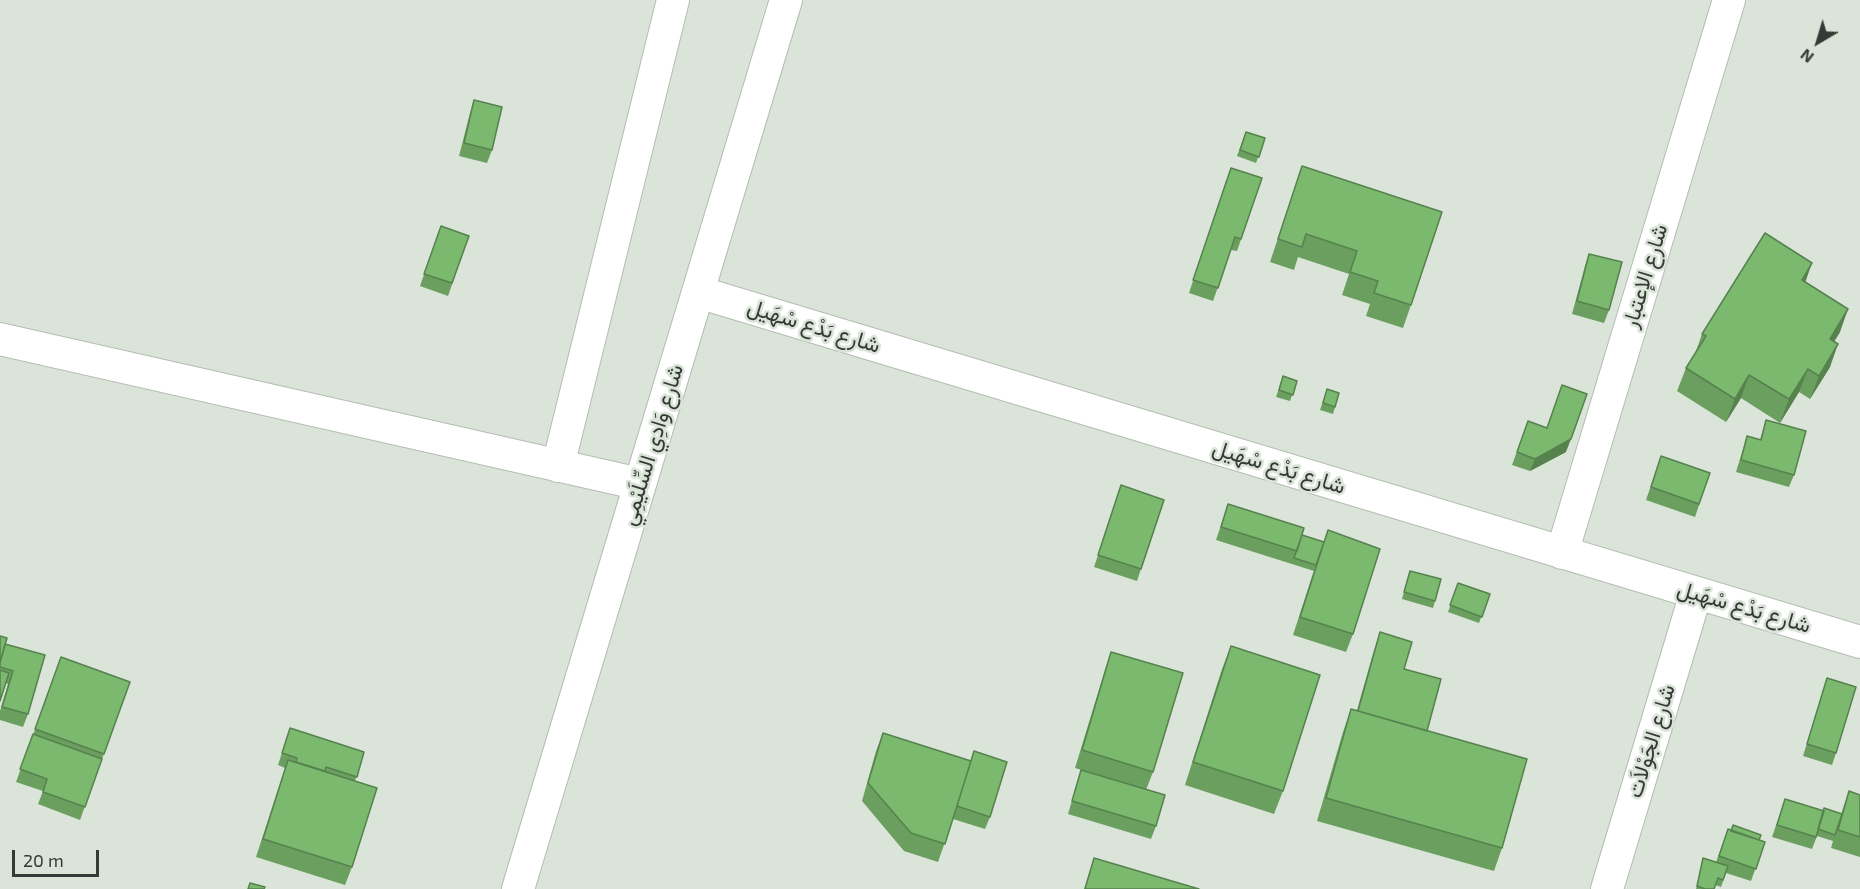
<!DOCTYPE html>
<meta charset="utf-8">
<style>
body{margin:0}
#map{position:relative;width:1860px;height:889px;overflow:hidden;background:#dbe4d9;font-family:"Exo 2",sans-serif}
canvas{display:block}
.north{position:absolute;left:1788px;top:12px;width:60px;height:60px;-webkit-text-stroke:4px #dbe4d9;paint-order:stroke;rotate:218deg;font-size:16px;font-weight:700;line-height:24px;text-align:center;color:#363a36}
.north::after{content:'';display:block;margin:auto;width:21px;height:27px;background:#363a36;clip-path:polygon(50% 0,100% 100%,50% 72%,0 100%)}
.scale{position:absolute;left:12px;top:850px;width:87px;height:27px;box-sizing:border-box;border:3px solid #363a36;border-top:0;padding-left:8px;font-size:18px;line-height:21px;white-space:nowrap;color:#363a36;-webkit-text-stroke:4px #dbe4d9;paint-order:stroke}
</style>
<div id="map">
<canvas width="1860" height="889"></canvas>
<div class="north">N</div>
<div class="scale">20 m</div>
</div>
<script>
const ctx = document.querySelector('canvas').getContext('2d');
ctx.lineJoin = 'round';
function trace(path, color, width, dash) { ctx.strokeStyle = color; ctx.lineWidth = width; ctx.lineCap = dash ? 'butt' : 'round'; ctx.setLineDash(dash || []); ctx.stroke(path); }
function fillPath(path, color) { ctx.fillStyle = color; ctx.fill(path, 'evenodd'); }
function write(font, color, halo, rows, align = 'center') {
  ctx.font = font + ' "Exo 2",Vazirmatn,sans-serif'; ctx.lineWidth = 5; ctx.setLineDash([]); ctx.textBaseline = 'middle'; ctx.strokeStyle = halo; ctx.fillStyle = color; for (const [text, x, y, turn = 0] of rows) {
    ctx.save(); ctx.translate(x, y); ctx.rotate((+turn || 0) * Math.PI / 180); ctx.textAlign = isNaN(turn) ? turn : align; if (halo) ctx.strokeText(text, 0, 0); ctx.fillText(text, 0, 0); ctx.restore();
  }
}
const minor = new Path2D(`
 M698,292L1860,642
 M0,339L640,484
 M558,466L673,0
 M1562,553L1729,0
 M518,889L786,0
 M1607,889L1696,593`);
const wall = new Path2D(`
 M474,100L492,150L487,163L459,156L470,113Z
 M1246,132L1265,138L1256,163L1237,156Z
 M1302,166L1411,305L1403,328L1366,316L1370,304L1342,295L1349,274L1298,257L1294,270L1270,262Z
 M1262,178L1237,251L1231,250L1213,301L1189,293L1226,181Z
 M441,226L469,236L448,296L420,286Z
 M1589,254L1609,310L1604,323L1572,314L1585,266Z
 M1805,282L1840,332L1834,341L1830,367L1810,399L1799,392L1780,423L1741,398L1726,422L1677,391L1686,368L1696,351L1702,334Z
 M1283,376L1297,381L1290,401L1276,397Z
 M1327,389L1335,407L1333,414L1320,410Z
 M1766,420L1794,475L1789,487L1736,472L1747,436L1760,440Z
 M1528,421L1566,452L1530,471L1512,465Z
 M1661,456L1710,473L1695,517L1646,500Z
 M1117,498L1141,569L1137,581L1094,567Z
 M1228,504L1302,535L1324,542L1328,530L1353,634L1346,652L1293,635L1318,558L1314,571L1216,540Z
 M1410,571L1435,601L1433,608L1402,599Z
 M1458,583L1490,594L1479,623L1448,612Z
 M1380,632L1404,669L1427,731L1502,848L1494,871L1317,821L1343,732L1351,709L1357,710L1374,650Z
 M0,636L5,644L28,714L23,727L0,720V711L8,684L6,683L0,701Z
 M1231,646L1283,791L1274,814L1185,785L1222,669Z
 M1111,652L1153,772L1146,790L1156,826L1151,839L1068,814L1081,770L1107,778L1075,768L1105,670Z
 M61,657L130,682L80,820L38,804L43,791L16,782Z
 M1827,678L1836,753L1832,765L1803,756Z
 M290,728L364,752L355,781L352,867L345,885L256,857L285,768L278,765Z
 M883,733L970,761L990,817L985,829L953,819L938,862L904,851L862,801L876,751Z
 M1849,791L1860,795V857L1831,848L1833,841L1817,836L1812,849L1772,837L1785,799L1823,811L1841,814Z
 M1728,829L1765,842L1751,881L1726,873L1721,887L1715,885L1714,889H1696L1703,858L1716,862Z
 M1094,858L1199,889H1084Z`);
const shadedWall = new Path2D(`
 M1812,263L1804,286L1802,280Z
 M1848,309L1840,332L1822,362L1830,339Z
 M1838,344L1830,367L1810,399L1819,376Z
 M1808,369L1799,392L1780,423L1789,399Z
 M1749,375L1741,398L1726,422L1735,399Z
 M1571,439L1566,452L1530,471L1535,459Z`);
const building = new Path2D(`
 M474,100L502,107L492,150L464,143Z
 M1246,132L1265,138L1259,157L1240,150Z
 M1302,166L1442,212L1411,305L1374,293L1378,281L1350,272L1357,251L1306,234L1302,247L1278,239Z
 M1231,168L1262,178L1241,239L1235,237L1218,288L1193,280Z
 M441,226L469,236L452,283L424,274Z
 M1765,233L1812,263L1802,280L1848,309L1830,339L1838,344L1819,376L1808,369L1789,399L1749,375L1735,399L1686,368L1706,336L1702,334Z
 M1589,254L1622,262L1609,310L1577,301Z
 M1283,376L1297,381L1293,395L1279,390Z
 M1562,385L1587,394L1571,439L1535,459L1517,452L1528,421L1547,428Z
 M1327,389L1339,393L1335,407L1323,403Z
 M1766,420L1806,431L1794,475L1741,460L1747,436L1761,440Z
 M1661,456L1710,473L1699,504L1651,487Z
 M1121,485L1164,500L1141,569L1098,555Z
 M1228,504L1304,528L1297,551L1221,527Z
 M1328,530L1380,549L1353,634L1300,617Z
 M1302,535L1324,542L1316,565L1294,558Z
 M1410,571L1441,579L1435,601L1404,592Z
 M1458,583L1490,594L1482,617L1450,605Z
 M1380,632L1412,642L1404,669L1441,679L1427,731L1358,711Z
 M0,636L7,638L0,663Z
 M5,644L45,655L28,714L2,707L13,671L0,667V663Z
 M1231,646L1320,675L1283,791L1193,762Z
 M1111,652L1183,673L1153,772L1082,750Z
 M61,657L130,682L104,754L35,729Z
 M0,670L9,673L0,701Z
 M1827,678L1856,687L1836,753L1807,744Z
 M1351,709L1527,759L1502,848L1326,798Z
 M290,728L364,752L357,777L326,767L325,771L296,762L297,758L282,753Z
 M883,733L971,761L945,844L911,833L868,783Z
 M33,734L102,759L85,807L43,792L47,779L20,769Z
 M974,751L1007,762L990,817L957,806Z
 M288,760L377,788L352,867L263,839Z
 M1081,770L1165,795L1156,826L1072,801Z
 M1849,791L1860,795V837L1838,830Z
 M1785,799L1824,811L1816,837L1777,825Z
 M1824,808L1842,814L1835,835L1818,829Z
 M1733,825L1761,835L1759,840L1731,831Z
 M1728,829L1765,842L1756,869L1719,856Z
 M1094,858L1199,889H1085Z
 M1703,858L1728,866L1723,880L1718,878L1714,889H1705L1697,886Z
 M250,883L265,887L264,889H248Z`);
const streetNames = [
 ["شارع الإعتبار",1645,276,-73],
 ["شارع بَدْع سْهَيل",814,326,17],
 ["شارع وَادِي السِّلَيْمِي",652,445,-73],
 ["شارع بَدْع سْهَيل",1279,467,17],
 ["شارع بَدْع سْهَيل",1744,607,16],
 ["شارع الجَوْلاَت",1651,741,-73]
];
trace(minor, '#b4bdb2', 34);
trace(minor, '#fff', 32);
fillPath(wall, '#6a9f5f');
fillPath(shadedWall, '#56824e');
fillPath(building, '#7bb96f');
trace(building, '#56824e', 1.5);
write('22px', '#363a36', '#dbe4d9', streetNames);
</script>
